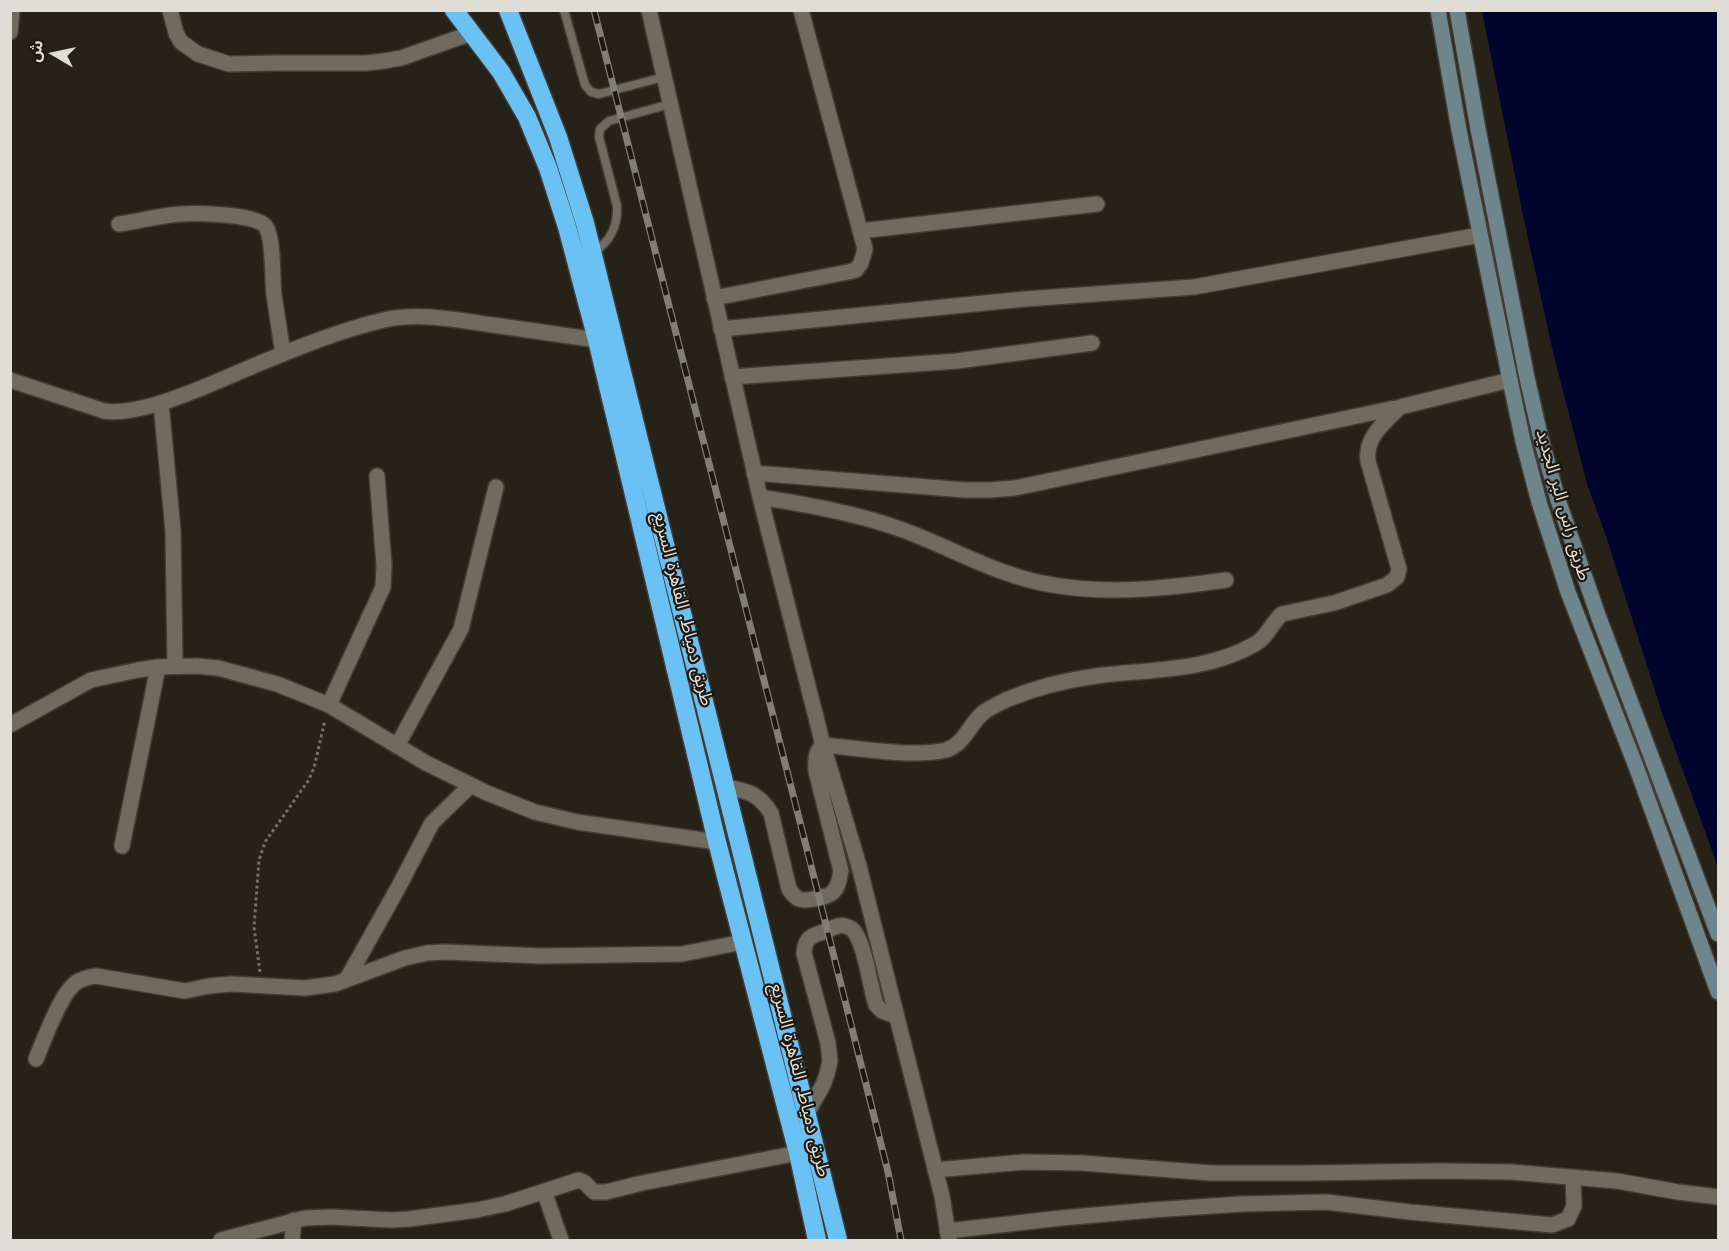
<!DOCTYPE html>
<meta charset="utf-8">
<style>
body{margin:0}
#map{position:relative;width:1729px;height:1251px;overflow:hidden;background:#262218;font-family:"Work Sans","Noto Sans Arabic",sans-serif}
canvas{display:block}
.frame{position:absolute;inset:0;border:12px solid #dfddd6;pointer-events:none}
.north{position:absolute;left:24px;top:24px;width:60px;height:60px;-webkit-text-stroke:4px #1c180f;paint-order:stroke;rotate:279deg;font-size:16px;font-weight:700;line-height:24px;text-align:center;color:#dfddd6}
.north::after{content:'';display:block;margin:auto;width:21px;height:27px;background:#dfddd6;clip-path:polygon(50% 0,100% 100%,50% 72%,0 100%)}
</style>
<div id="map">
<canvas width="1729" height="1251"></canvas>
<div class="frame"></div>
<div class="north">ش</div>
</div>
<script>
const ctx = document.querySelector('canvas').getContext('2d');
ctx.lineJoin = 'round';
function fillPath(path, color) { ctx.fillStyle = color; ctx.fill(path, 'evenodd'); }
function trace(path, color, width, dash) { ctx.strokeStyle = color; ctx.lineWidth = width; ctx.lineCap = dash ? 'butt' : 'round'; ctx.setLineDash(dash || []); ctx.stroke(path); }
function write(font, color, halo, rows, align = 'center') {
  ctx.font = font + ' "Work Sans","Noto Sans Arabic",sans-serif'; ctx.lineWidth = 4.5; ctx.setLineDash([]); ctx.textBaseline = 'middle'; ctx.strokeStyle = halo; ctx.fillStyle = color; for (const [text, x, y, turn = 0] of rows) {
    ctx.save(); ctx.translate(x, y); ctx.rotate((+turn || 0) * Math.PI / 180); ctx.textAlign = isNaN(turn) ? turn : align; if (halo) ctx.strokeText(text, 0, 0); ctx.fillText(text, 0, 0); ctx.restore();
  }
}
const water = new Path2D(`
 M1482,11H1718V867L1662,713L1606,536L1587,484L1553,352L1524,220Z`);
const path = new Path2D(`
 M260,972L254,927L259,860L265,842L308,781L314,768L325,720`);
const lane = new Path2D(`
 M564,10L585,85L591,92L599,94L664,77
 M593,253C611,241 618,226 617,206L599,137L600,129L609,121L670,104`);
const street = new Path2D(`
 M170,10L176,33L181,42L198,54L229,64L278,63H366L384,61L401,58L472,33
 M649,10L760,497L823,745L859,866L883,962L942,1196L949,1240
 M10,32L12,10
 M119,224C140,221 161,215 182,214C198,213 259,214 266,227C274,240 272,279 274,295C277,315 280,334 283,354
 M860,231L1097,204
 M714,298L848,272L856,270L861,263L865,249L801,10
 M721,329L1025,299L1194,287L1480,235
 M732,377L957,361L1092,343
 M10,380L104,411C143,417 213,383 251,367C292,350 340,330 384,320C420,312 457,320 493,325C527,330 562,335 597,340
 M161,403L173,531L175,666
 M754,473L965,490H990L1015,488L1400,407L1510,380
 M760,497C808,505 856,513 903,530C952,548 1000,577 1053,585C1110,595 1169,588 1226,580
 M329,705L383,587L384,565L377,476
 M10,725L91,680L138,670L158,667L196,666L218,668L277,684L329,705L426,763L487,793L535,812L577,822L717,842
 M397,746L461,629L496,487
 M726,787C748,791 758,793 771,813L789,889C792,893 794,897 799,899C805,902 827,897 832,893C839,887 839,879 841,871L816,771C815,762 815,751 823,745C859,748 911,758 946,750C964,745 970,723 984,712C991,707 1000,703 1008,699C1035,688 1066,680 1096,676C1149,669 1207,672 1255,644C1268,637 1271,623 1282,614L1334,603L1387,585L1397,577L1399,569L1368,461C1365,437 1384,423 1400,407
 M122,846L158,667
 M347,979L398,888L432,823L471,785
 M36,1059C44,1040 61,992 77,982C83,978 90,977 96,976L185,991L209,986L231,984L305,988L335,984L405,958L427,953L445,952L541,956L682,954L743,942
 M807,1113L823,1085L827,1074L830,1061L828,1043L804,953C805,939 810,936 823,932C831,929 838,924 845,926C850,927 854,930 856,934C867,954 869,983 876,1005L882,1011L896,1016
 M935,1170L1024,1162L1082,1163L1211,1173H1306L1438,1171L1511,1172L1617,1181L1678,1192L1718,1197
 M544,1191L561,1240
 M947,1231L1061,1218L1152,1210L1241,1204L1326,1202L1410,1212L1552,1225L1568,1219L1574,1206L1573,1177
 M221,1240L305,1218L332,1217L391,1220L409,1219L477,1210L505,1204L579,1180L585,1183L594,1192H606L642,1183L798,1153
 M292,1240L294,1220`);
const secondary = new Path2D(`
 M1438,10L1459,130L1510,380L1523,441L1539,502L1568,592L1637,769L1718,992
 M1457,10L1478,129L1527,378L1541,439L1558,500L1599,618L1718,934`);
const highway = new Path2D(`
 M454,10L501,72L527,117L548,168L567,227L597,340L717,842L798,1153L817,1240
 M508,10L558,137L585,223L838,1240`);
const rail = new Path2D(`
 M594,10L819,897L888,1172L901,1240`);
const streetNames = [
 ["طريق راس البر الجديد",1563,505,74],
 ["طريق دمياط, القاهرة السريع",683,609,76],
 ["طريق دمياط, القاهرة السريع",800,1080,76]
];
fillPath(water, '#00052e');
trace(lane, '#413d36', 11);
trace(street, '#413d36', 18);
trace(secondary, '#413d36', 18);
trace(highway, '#413d36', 21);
trace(path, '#747168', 3, [3, 3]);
trace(lane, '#6f6b5f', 8);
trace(street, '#6f6b5f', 15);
trace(secondary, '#6e858c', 15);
trace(highway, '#6ac1f4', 18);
trace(rail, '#817e75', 7);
trace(rail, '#1c180f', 4.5, [14]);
write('18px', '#dfddd6', '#1c180f', streetNames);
</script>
